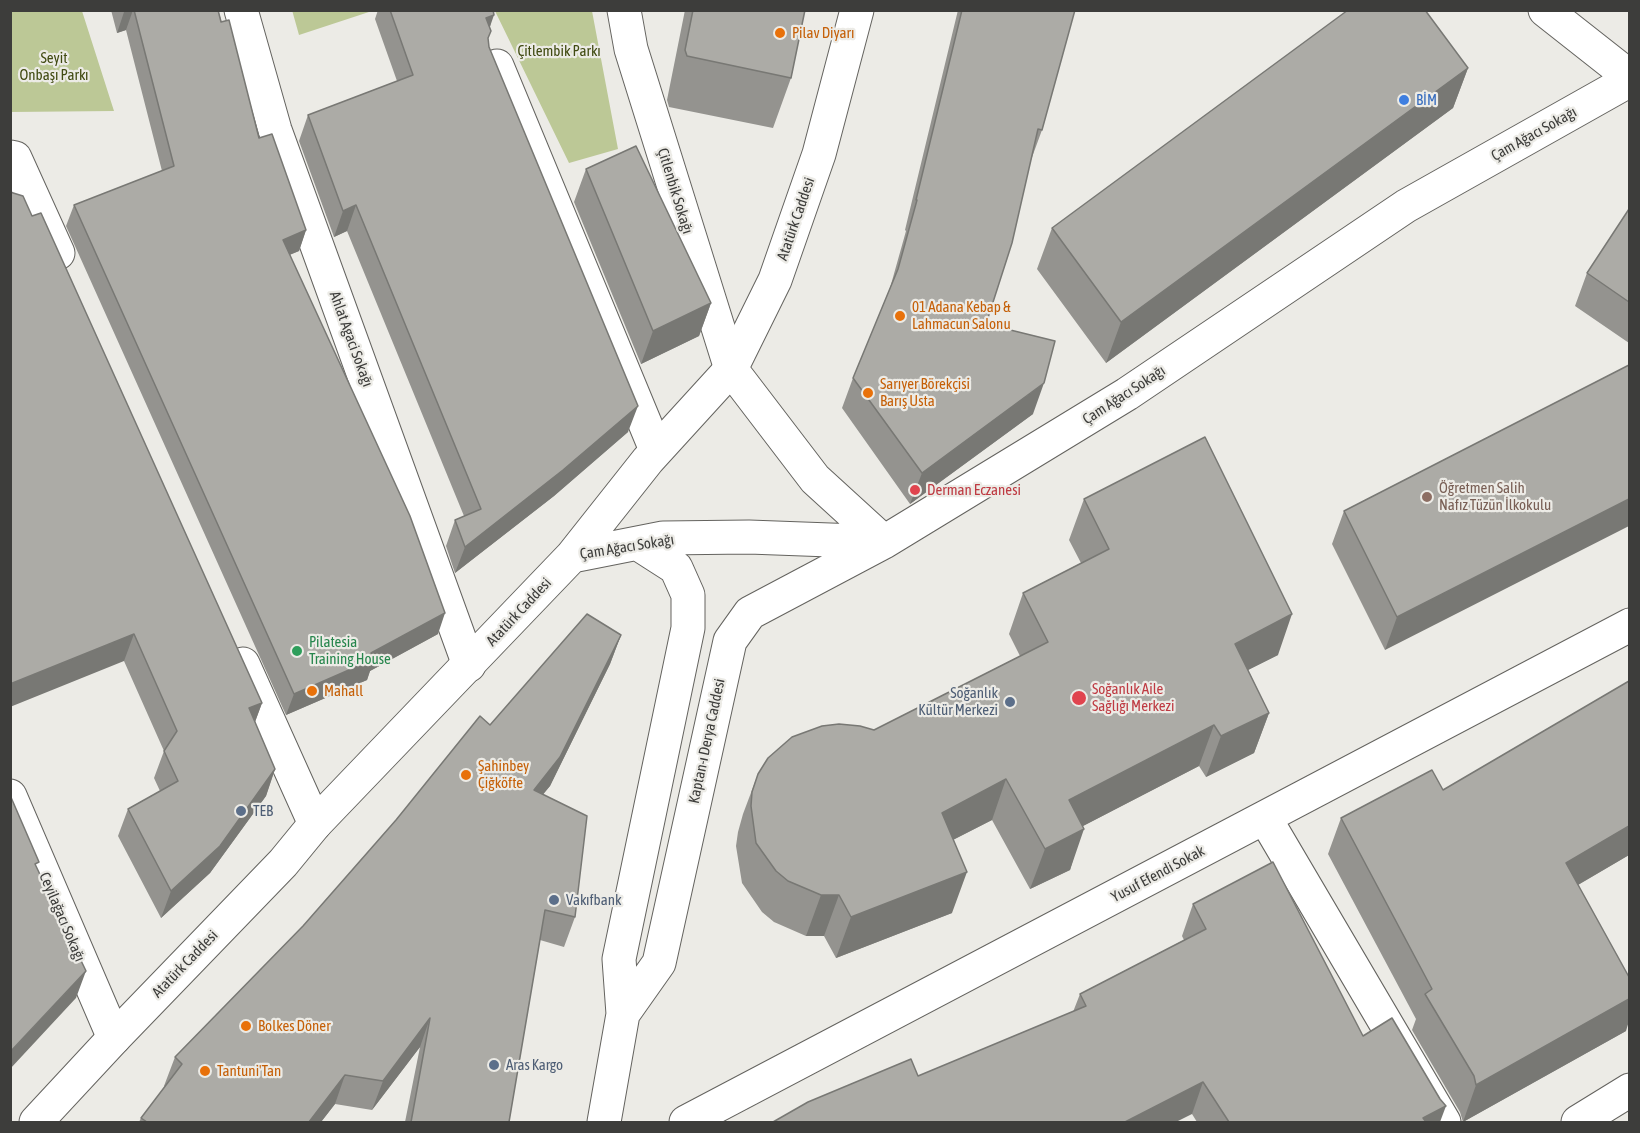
<!DOCTYPE html>
<meta charset="utf-8">
<style>
body{margin:0}
#map{position:relative;width:1640px;height:1133px;overflow:hidden;background:#ecebe6;font-family:"Asap Condensed",sans-serif}
canvas{display:block}
.frame{position:absolute;inset:0;border:12px solid #3d3d3b;pointer-events:none}
</style>
<div id="map">
<canvas width="1640" height="1133"></canvas>
<div class="frame"></div>
</div>
<script>
const ctx = document.querySelector('canvas').getContext('2d');
ctx.lineJoin = 'round';
function fillPath(path, color) { ctx.fillStyle = color; ctx.fill(path, 'evenodd'); }
function trace(path, color, width, dash) { ctx.strokeStyle = color; ctx.lineWidth = width; ctx.lineCap = dash ? 'butt' : 'round'; ctx.setLineDash(dash || []); ctx.stroke(path); }
function write(font, color, halo, rows, align = 'center') {
  ctx.font = font + ' "Asap Condensed",sans-serif'; ctx.lineWidth = 4.5; ctx.setLineDash([]); ctx.textBaseline = 'middle'; ctx.strokeStyle = halo; ctx.fillStyle = color; for (const [text, x, y, turn = 0] of rows) {
    ctx.save(); ctx.translate(x, y); ctx.rotate((+turn || 0) * Math.PI / 180); ctx.textAlign = isNaN(turn) ? turn : align; if (halo) ctx.strokeText(text, 0, 0); ctx.fillText(text, 0, 0); ctx.restore();
  }
}
const green = new Path2D(`
 M292,10H372V11L299,35Z
 M10,11H82L114,111L11,112Z
 M495,11H592L618,149L569,163Z`);
const minor = new Path2D(`
 M241,10L275,130L469,665
 M624,10L631,49L731,369
 M497,66L656,450
 M10,157L15,158L58,253
 M243,664L315,824
 M10,796L114,1038
 M1265,818L1444,1122
 M686,1122L1630,625
 M1578,1122L1630,1090`);
const tertiary = new Path2D(`
 M1545,10L1630,77
 M731,369L815,479L884,542
 M572,556L663,538L749,537L884,542
 M623,1014L659,963L730,641L750,613L884,542L1127,394L1406,206L1630,80
 M36,1122L114,1038L283,863L315,824L572,556L648,460L731,369L775,280L819,154L857,10
 M604,1122L623,1014L619,959L688,628V595L676,568L637,543`);
const wall = new Path2D(`
 M111,10H218L259,138L306,230L299,251L289,255L438,634L370,671L367,680L286,715L66,226L74,205L162,171L126,30L117,33Z
 M378,10H493L488,38L489,47L628,432L554,496L455,573L446,546L455,520L464,516L347,231L334,237L299,141L308,115L397,81L375,19Z
 M685,10H805L791,78L773,128L669,107L667,100Z
 M958,10H1075L1042,130L1031,160L986,324L1033,414L910,504L842,408L853,378L890,288L906,231L905,230Z
 M1468,68L1453,108L1106,363L1037,269L1052,228Z
 M586,169L711,303L699,336L641,364L574,202Z
 M10,192L262,703L255,722L275,769L266,796L210,873L161,918L118,836L128,809L160,791L154,778L164,751L124,661Z
 M1629,209V343L1575,306L1587,273Z
 M1629,365L1385,650L1332,544L1344,511Z
 M1084,499L1278,655L1248,670L1269,713L1254,753L1206,777L1199,766L1083,826L1070,870L1030,889L992,820L953,840L952,913L836,958L824,936H806L774,922L762,912L742,883L736,846L738,832L743,814L758,774L874,730L1020,656L1009,634L1023,593L1081,563L1069,540Z
 M621,635L610,664L550,786L543,794L575,917L564,947L540,940L509,1122H405L420,1047L372,1110L335,1104L321,1122H139L141,1118L165,1087L164,1086L175,1057L303,926L490,725Z
 M1629,679V855L1578,885L1626,1031L1463,1122L1460,1112L1412,1030L1416,1019L1328,854L1341,818L1443,790L1628,682Z
 M1193,904L1363,1036L1440,1122H1197L1192,1114L918,1076L1073,1012L1080,994L1184,940L1182,936Z`);
const shadedWall = new Path2D(`
 M130,10H133L126,30L117,33L124,12Z
 M494,15L485,41L486,18Z
 M1468,68L1453,108L1106,363L1121,322Z
 M356,205L347,231L334,237L343,211Z
 M306,230L299,251L275,261L283,240Z
 M711,303L699,336L641,364L653,331Z
 M1044,383L1033,414L910,504L922,473Z
 M638,406L628,432L554,496L455,573L465,547Z
 M1629,499V526L1385,650L1397,617Z
 M445,613L438,634L370,671L367,680L286,715L294,694Z
 M1292,614L1278,655L1220,684L1235,644Z
 M134,634L124,661L10,707V684Z
 M621,635L610,664L550,786L523,819L534,790Z
 M262,703L252,730L249,708Z
 M1269,713L1254,753L1206,777L1221,736Z
 M1214,725L1199,766L1054,841L1069,800Z
 M275,769L266,796L210,873L161,918L171,891Z
 M1006,779L992,820L927,853L942,813Z
 M1629,826V855L1552,900L1566,863Z
 M1084,829L1070,870L1030,889L1045,849Z
 M967,872L952,913L836,958L851,917Z
 M821,895H839L824,936H806Z
 M86,971L76,998L10,1069V1052Z
 M1629,999V1021L1626,1031L1463,1122L1476,1085Z
 M430,1018L420,1047L372,1110L383,1081Z
 M345,1075L335,1104L321,1122H309Z
 M1203,1082L1192,1114L1176,1122H1125Z
 M1446,1106L1440,1122H1422L1423,1118Z`);
const building = new Path2D(`
 M134,10H218L221,22L229,20L259,138L272,134L306,230L283,240L410,516L445,613L371,653L374,659L294,694L74,205L174,166Z
 M390,10H493L494,15L486,18L491,31L488,38L489,47L638,406L563,470L465,547L455,520L481,509L356,205L343,211L308,115L413,75Z
 M693,10H805L791,78L687,56L685,50Z
 M962,10H1075L1042,130L1038,129L1012,243L986,324L1055,341L1044,383L922,473L853,378L898,269L917,200H916Z
 M1348,10H1425L1468,68L1121,322L1052,228Z
 M636,146L711,303L653,331L586,169Z
 M10,192L23,196L32,216L41,213L262,703L249,708L275,769L220,846L171,891L128,809L178,781L164,751L177,731L134,634L10,684Z
 M1629,209V302L1587,273Z
 M1629,365V499L1397,617L1344,511Z
 M1205,437L1292,614L1235,644L1269,713L1221,736L1214,725L1069,800L1084,829L1045,849L1006,779L942,813L967,872L851,917L839,895H821L788,881L776,871L756,843L751,806L752,792L758,774L768,758L792,737L822,726L839,724L860,726L874,730L1048,642L1023,593L1109,549L1084,499Z
 M587,614L621,635L560,757L534,790L587,816L575,917L545,910L509,1122H411L430,1018L383,1081L345,1075L309,1122H147L141,1118L182,1064L175,1057L303,926L396,820L480,716L490,725Z
 M1629,681V826L1566,863L1629,977V999L1476,1085L1474,1076L1425,994L1432,989L1341,818L1432,770L1443,790Z
 M10,795L39,862L35,864L86,971L10,1052Z
 M1273,862L1363,1036L1392,1018L1440,1099L1446,1106L1423,1118L1426,1122H1229L1203,1082L1125,1122H773L808,1102L911,1059L918,1076L1086,1006L1080,994L1206,929L1193,904Z`);
const markers = [
 [780,33,6,"#e8710a"],
 [1404,100,6,"#3f7fe0"],
 [900,316,6,"#e8710a"],
 [868,393,6,"#e8710a"],
 [915,490,6,"#e0444e"],
 [1427,497,6,"#8d6e63"],
 [297,651,6,"#2e9e5b"],
 [312,691,6,"#e8710a"],
 [1079,698,8,"#e0444e"],
 [1010,702,6,"#5c6f8a"],
 [466,775,6,"#e8710a"],
 [241,811,6,"#5c6f8a"],
 [554,900,6,"#5c6f8a"],
 [246,1026,6,"#e8710a"],
 [494,1065,6,"#5c6f8a"],
 [205,1071,6,"#e8710a"]
];
const foodNames = [
 ["Pilav Diyarı",792,33],
 ["01 Adana Kebap &",912,307],
 ["Lahmacun Salonu",912,324],
 ["Sarıyer Börekçisi",880,384],
 ["Barış Usta",880,401],
 ["Mahall",324,691],
 ["Şahinbey",478,766],
 ["Çiğköfte",478,783],
 ["Bolkes Döner",258,1026],
 ["Tantuni'Tan",217,1071]
];
const parkNames = [
 ["Çitlembik Parkı",559,51],
 ["Seyit",54,58],
 ["Onbaşı Parkı",54,75]
];
const shopNames = [
 ["BİM",1416,100]
];
const streetNames = [
 ["Çam Ağacı Sokağı",1534,134,-29],
 ["Çitlenbik Sokağı",675,191,73],
 ["Atatürk Caddesi",796,219,-71],
 ["Ahlat Agaci Sokağı",351,339,70],
 ["Çam Ağacı Sokağı",1124,395,-33],
 ["Çam Ağacı Sokağı",627,547,-9],
 ["Atatürk Caddesi",519,612,-47],
 ["Kaptan-ı Derya Caddesi",707,741,-78],
 ["Yusuf Efendi Sokak",1158,874,-28],
 ["Ceyilağacı Sokağı",62,917,67],
 ["Atatürk Caddesi",185,964,-46]
];
const educationNames = [
 ["Öğretmen Salih",1439,488],
 ["Nafız Tüzün İlkokulu",1439,505]
];
const healthNames = [
 ["Derman Eczanesi",927,490],
 ["Soğanlık Aile",1092,689],
 ["Sağlığı Merkezi",1092,706]
];
const leisureNames = [
 ["Pilatesia",309,642],
 ["Training House",309,659]
];
const serviceNames = [
 ["Soğanlık",998,693,"right"],
 ["Kültür Merkezi",998,710,"right"],
 ["TEB",253,811],
 ["Vakıfbank",566,900],
 ["Aras Kargo",506,1065]
];
fillPath(green, '#bcc896');
trace(minor, '#64635f', 35);
trace(tertiary, '#64635f', 35);
trace(minor, '#fff', 33);
trace(tertiary, '#fff', 33);
fillPath(wall, '#94938f');
fillPath(shadedWall, '#787874');
fillPath(building, '#acaba6');
trace(building, '#787874', 1.5);
for (const [x, y, r, color] of markers) { const dot = new Path2D(); dot.arc(x, y, r, 0, 2 * Math.PI); ctx.fillStyle = color; ctx.fill(dot); trace(dot, '#ecebe6', 2); }
write('15px', '#c56008', '#ecebe6', foodNames, 'left');
write('15px', '#414b12', '#ecebe6', parkNames);
write('15px', '#366cbe', '#ecebe6', shopNames, 'left');
write('15px', '#3d3d3b', '#ecebe6', streetNames);
write('15px', '#785e54', '#ecebe6', educationNames, 'left');
write('15px', '#be3a42', '#ecebe6', healthNames, 'left');
write('15px', '#27864d', '#ecebe6', leisureNames, 'left');
write('15px', '#4e5e75', '#ecebe6', serviceNames, 'left');
</script>
